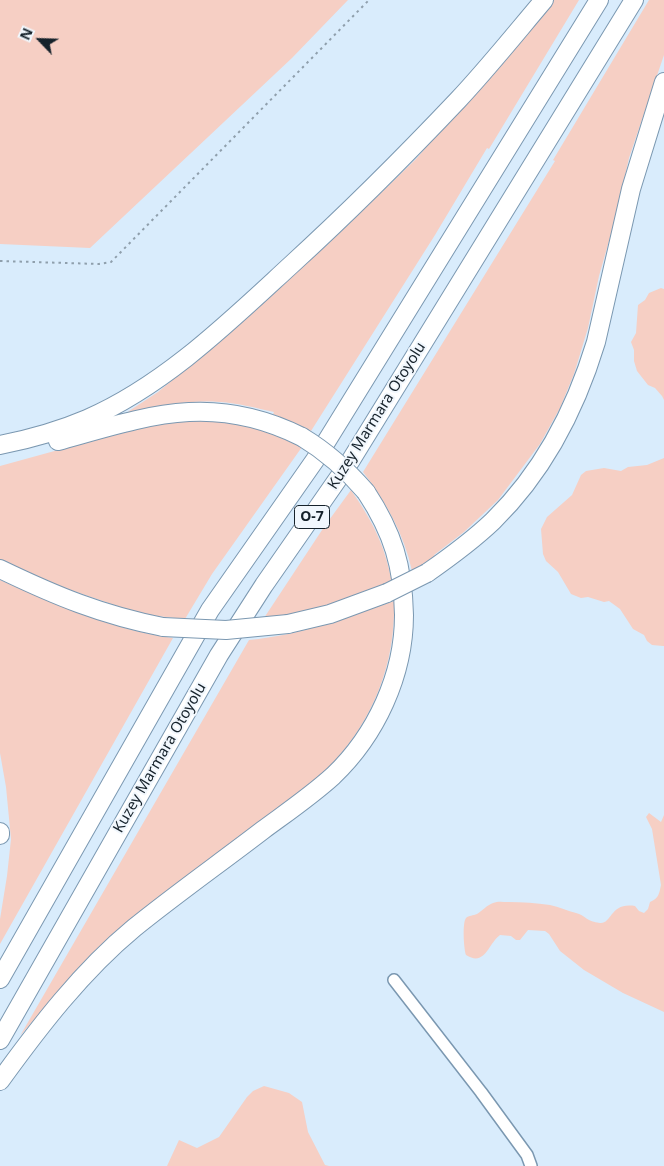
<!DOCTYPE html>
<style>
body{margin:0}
#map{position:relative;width:664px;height:1166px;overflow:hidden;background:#d9ecfc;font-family:"Noto Sans",sans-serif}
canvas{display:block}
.north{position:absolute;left:15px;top:15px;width:50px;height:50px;-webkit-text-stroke:4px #f1f7fd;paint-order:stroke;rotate:294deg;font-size:14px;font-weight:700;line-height:20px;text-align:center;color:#16222b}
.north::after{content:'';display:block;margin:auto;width:18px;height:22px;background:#16222b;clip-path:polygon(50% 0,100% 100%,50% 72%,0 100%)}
</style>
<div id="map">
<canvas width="664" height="1166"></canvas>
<div class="north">N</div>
</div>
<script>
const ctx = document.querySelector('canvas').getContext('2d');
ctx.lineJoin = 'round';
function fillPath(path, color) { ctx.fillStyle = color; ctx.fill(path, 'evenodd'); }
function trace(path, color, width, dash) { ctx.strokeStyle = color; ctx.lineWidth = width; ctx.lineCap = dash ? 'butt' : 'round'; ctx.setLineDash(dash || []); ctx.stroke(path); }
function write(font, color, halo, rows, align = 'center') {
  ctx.font = font + ' "Noto Sans",sans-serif'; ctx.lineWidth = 4; ctx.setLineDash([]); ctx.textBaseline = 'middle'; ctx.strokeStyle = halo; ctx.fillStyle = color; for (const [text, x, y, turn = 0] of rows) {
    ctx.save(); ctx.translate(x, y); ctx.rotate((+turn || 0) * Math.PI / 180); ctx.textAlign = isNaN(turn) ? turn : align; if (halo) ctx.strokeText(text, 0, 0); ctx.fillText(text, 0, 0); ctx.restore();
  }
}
const green = new Path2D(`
 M0,0H348L292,58L90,248L0,244Z
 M552,0H579L489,149L487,148L435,235L311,431L273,414L274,412C256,408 238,403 219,402C188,400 157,406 126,413L158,392L228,334L328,244L416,159Z
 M649,0H664V55L629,158L615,220L599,276L588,328L574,374L560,408L540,444L498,500L464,532L434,555L435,556L412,571C404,534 386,502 363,472L555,161L553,160Z
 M661,288L664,289V400L662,396L655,388L648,385L637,371L634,361V350L631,342L636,333L638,305L645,300L649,293Z
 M177,421C190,421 204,420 217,421C247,423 275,434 302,447L212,574L185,619L128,613L126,609L47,582L0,560V466L149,425Z
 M664,458V646H663L652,645L647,641L644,635L633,629L620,609L609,601L604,602L588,597L581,598L571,594L558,572L546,561L543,554L541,529L547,517L572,495L581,475L586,471L604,468L621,471L628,467L647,465Z
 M351,490C373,522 384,543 392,582L358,598L297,614L264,618L324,527Z
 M0,580C57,605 110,629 173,638L0,944V919L7,876L11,839L6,787L0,753Z
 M394,601C396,663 373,721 330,766C307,789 279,808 253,827C216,855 177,882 141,911C96,947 58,992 20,1036L249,640C301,635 345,618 394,601Z
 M649,813L661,822L664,815V1012L623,993L584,970L560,951L549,934L545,931L528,930L520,940H516L511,936L500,935C488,944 485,967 466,955C464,950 462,923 466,918C469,915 473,916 477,914C482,911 487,905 493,903C498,901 503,902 508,902C523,902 536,903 550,905C559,907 568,911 576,913C585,915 587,922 600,923C612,924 610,902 635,906L639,911L644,913L648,909L650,902C659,898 659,894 661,885L652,829L646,817Z
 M264,1086L289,1093L302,1102L308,1132L325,1165L329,1166H167L179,1140L197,1148L219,1137L247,1097L253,1091Z`);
const path = new Path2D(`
 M0,261L99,264L111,262L369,0`);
const minor = new Path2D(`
 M394,980L481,1092L527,1155L531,1166`);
const highway = new Path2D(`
 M58,441C148,416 212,392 302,437
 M0,445C30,439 59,431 87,419C165,385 229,322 291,265C349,212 404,157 458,100C488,68 516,33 544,0
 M0,569C56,596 102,615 163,627
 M427,573C450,557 472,541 493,521C543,472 576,408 596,342L631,189L664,82
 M288,624L330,614L387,593
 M0,832V835
 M0,979L210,610L315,460L599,0
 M0,1040L219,655L264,585L351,460L634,0
 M0,1081C39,1027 82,971 134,928C176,894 220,863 263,830C286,813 311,796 333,776C376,735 404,675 404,615C403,566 393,533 366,492`);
const highwayBridge = new Path2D(`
 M302,437C327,452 347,470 366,492
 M387,593L427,573
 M163,627L226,630L288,624`);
const shields = [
 [312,517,35]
];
const shieldNames = [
 ["O-7",312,517]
];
const streetNames = [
 ["Kuzey Marmara Otoyolu",377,416,-58],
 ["Kuzey Marmara Otoyolu",160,758,-60]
];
fillPath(green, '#f6cfc4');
trace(minor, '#7b98b1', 14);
trace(highway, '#7b98b1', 20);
trace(path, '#8f9fac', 2, [2.5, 4]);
trace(minor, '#fff', 11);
trace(highway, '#fff', 18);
trace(highwayBridge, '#7b98b1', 20, []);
trace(highwayBridge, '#fff', 18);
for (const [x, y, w] of shields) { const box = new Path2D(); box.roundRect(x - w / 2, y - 11.5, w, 23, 4); ctx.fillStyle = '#f1f7fd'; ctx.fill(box); trace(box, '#16222b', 1); }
write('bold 14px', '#16222b', null, shieldNames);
write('15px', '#16222b', '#f1f7fd', streetNames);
</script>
